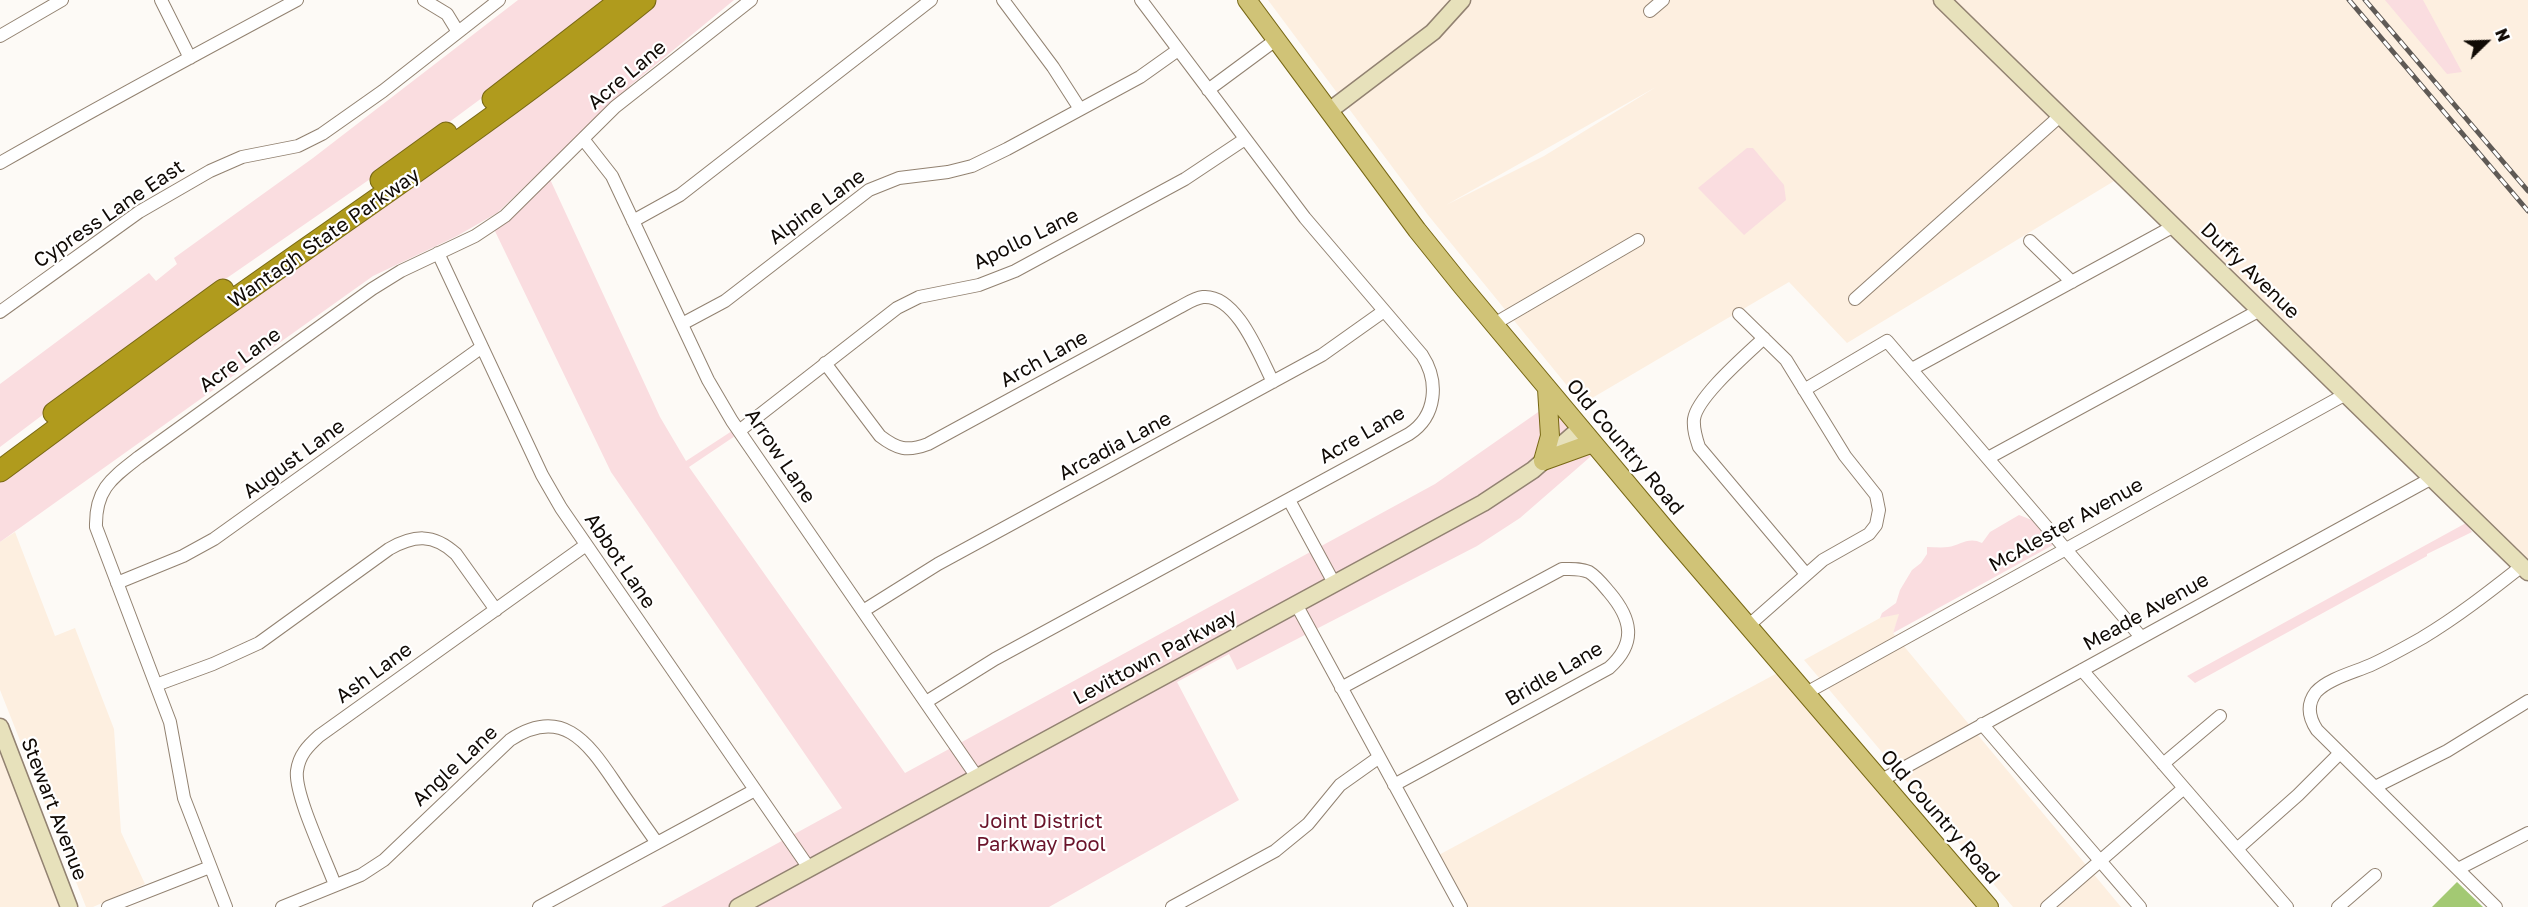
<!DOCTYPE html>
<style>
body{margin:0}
#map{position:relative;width:2528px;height:907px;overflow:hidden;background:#fdfaf6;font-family:"Golos Text",sans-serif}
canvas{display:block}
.north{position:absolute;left:2456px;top:12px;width:60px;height:60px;-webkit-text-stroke:4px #fff;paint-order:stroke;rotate:67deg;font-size:16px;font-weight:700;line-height:24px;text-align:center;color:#100a05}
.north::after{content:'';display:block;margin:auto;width:21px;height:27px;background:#100a05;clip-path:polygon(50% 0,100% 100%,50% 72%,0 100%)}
</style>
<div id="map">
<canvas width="2528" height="907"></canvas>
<div class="north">N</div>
</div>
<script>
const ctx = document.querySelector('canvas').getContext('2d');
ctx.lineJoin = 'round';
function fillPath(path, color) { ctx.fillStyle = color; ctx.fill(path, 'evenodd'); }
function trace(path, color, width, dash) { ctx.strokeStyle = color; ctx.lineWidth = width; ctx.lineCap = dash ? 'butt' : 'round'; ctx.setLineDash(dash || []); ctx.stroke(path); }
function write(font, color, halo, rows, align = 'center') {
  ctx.font = font + ' "Golos Text",sans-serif'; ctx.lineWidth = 4.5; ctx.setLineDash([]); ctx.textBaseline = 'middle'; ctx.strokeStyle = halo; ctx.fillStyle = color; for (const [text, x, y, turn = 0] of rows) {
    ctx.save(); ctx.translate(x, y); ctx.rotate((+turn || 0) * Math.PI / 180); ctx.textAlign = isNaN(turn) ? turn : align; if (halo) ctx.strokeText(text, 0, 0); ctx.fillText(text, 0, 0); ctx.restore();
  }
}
const built = new Path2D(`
 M1268,0H2528V562L2129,172L1847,343L1789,282L1582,404L1428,215ZM1656,87L1544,156L1446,205Z
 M15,532L55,636L75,628L114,729L121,832L145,884L93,907H86L0,690V542Z
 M1900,613L1893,633L2121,907H2013L1804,660L1880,618Z
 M1783,670L1988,907H1462L1435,857Z
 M0,737L66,907H0Z`);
const green = new Path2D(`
 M518,0H607L513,75L402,157L198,298L0,447V384L149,273L156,281L177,264L174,258L313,158Z
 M654,0H734L631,85L497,213L457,236L373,276L0,542V480Z
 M2385,0H2423L2462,72L2447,74Z
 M1747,148H1753L1784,185L1786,200L1744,235L1698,188Z
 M549,177L660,417L686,461L735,429L738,434L689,467L905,773L1435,484L1554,401L1597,451L1520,518L1477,546L1237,670L1229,654L1177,682L1239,800L1049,907H661L842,808L611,472L493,227Z
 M2019,515L2032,520L2053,545L1893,633L1899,614L1880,618L1882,613L1896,603L1900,590L1912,570L1921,563L1927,554V547C1934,547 1941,548 1948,547C1960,545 1969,536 1982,543L1990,532Z
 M2466,523L2472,532L2427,554V556L2195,683L2187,676Z`);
const water = new Path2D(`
 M2457,882L2483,907H2432Z`);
const street = new Path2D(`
 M161,0L190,58
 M424,0L447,14L458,32
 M1003,0L1053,67L1080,109
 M1650,11L1663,0
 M0,36L62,0
 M1208,90L1277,39
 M583,139L612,176L708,380L732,421L977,777
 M0,163C98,107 198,53 297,0
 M633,221L680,195L931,0
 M2030,241L2072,282
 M438,253L542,475L561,508L809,868
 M1855,299L2060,116
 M0,312L139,212L210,171L242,157L298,146L322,134L383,91L499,0
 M1739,314L1786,360L1845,456L1876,495L1879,510L1876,525L1869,534L1823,560L1748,626
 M682,324L725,301L869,190L899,178L948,172L972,166L1007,149L1140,77L1178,50
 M1494,324L1638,240
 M1764,338C1746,355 1697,397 1694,419C1693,429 1696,438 1699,447L1806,574
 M825,363L880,436C897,449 907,452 928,444L1178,308C1186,304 1194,298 1203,297C1237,294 1260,357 1273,382
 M1912,369L2174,226
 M1804,390L1887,341L2141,637
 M739,431L897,308L919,297L979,285L1015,271L1185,179L1245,139
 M1988,458L2260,310
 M1289,500L1334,583
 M117,583L183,556L214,539L482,347
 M1296,604L1461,907
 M863,611L938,564L1322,355L1384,311
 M2082,670L2287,907
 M156,685L213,664L259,643L389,549C414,535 433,533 456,554L496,610
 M1341,688L1562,569C1572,569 1580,568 1589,572C1597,577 1603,585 1609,592C1632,619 1637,643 1609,668L1394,785
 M1806,693L2346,394
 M926,702L995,659L1409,434C1437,416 1439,381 1422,355L1305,218L1141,0
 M1982,724L2140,907
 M2163,764L2220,716
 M1880,781L2432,478
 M2375,787L2447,751L2528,701
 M2237,849L2298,795L2340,753
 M2458,869L2528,833
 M335,885C326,860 294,794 297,771C299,755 308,746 319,736L586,545
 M108,907L210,867
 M226,907L184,798L170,722L96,527C95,489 112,478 139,457L372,289L401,271L475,236L505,216L615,107L751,0
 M282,907L361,875L384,860L510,740C561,706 587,741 614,781C628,802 643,823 657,843
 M539,907L755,790
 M1172,907L1275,851L1308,824L1340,785L1378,758
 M2047,907L2184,788
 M2338,907L2375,875
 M2496,907L2317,730C2309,718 2306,705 2316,692C2329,678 2356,672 2373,664C2390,656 2406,647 2422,638C2457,617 2489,592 2522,566`);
const secondary = new Path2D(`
 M1942,0L2528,572
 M1329,111L1433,32L1462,0
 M0,727L69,907
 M738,907L1483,503L1533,470L1581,428`);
const primary = new Path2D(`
 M1247,0L1417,230L1462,286L1671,536L1989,907
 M1543,461L1550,436L1547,389
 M1543,461L1593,443`);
const highway = new Path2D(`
 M493,99L621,0
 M381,180L446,133
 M54,413L223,290
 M0,471C69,420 138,368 208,318C355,213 505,114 645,0`);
const rail = new Path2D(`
 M2349,0L2528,211
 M2365,0L2528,191`);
const streetNames = [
 ["Acre Lane",627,75,-40],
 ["Alpine Lane",817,207,-36],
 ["Cypress Lane East",109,214,-34],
 ["Wantagh State Parkway",324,238,-35],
 ["Apollo Lane",1026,239,-26],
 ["Duffy Avenue",2250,271,44],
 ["Arch Lane",1044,359,-29],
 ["Acre Lane",240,360,-36],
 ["Acre Lane",1362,435,-30],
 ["Arcadia Lane",1115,446,-28],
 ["Old Country Road",1625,447,50],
 ["Arrow Lane",780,456,56],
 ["August Lane",294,459,-36],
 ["McAlester Avenue",2066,525,-29],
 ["Abbot Lane",620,561,56],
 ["Meade Avenue",2146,612,-29],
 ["Levittown Parkway",1155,657,-28],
 ["Ash Lane",374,673,-36],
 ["Bridle Lane",1554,674,-30],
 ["Angle Lane",455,766,-43],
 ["Stewart Avenue",54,809,69],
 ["Old Country Road",1940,817,49]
];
const parkNames = [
 ["Joint District",1041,822],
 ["Parkway Pool",1041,845]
];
fillPath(built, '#fdefe0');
fillPath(green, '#fadde0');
fillPath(water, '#a3c973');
trace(street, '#928271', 14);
trace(secondary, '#928271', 19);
trace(primary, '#786815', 20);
trace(highway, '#786815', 23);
trace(street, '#fff', 12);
trace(secondary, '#e7e1bb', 16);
trace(primary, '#d0c377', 18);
trace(highway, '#b09b1d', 21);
trace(rail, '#5f5a56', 5);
trace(rail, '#fff', 3, [9]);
write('20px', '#100a05', '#fff', streetNames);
write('20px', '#6b142b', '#fff', parkNames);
</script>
